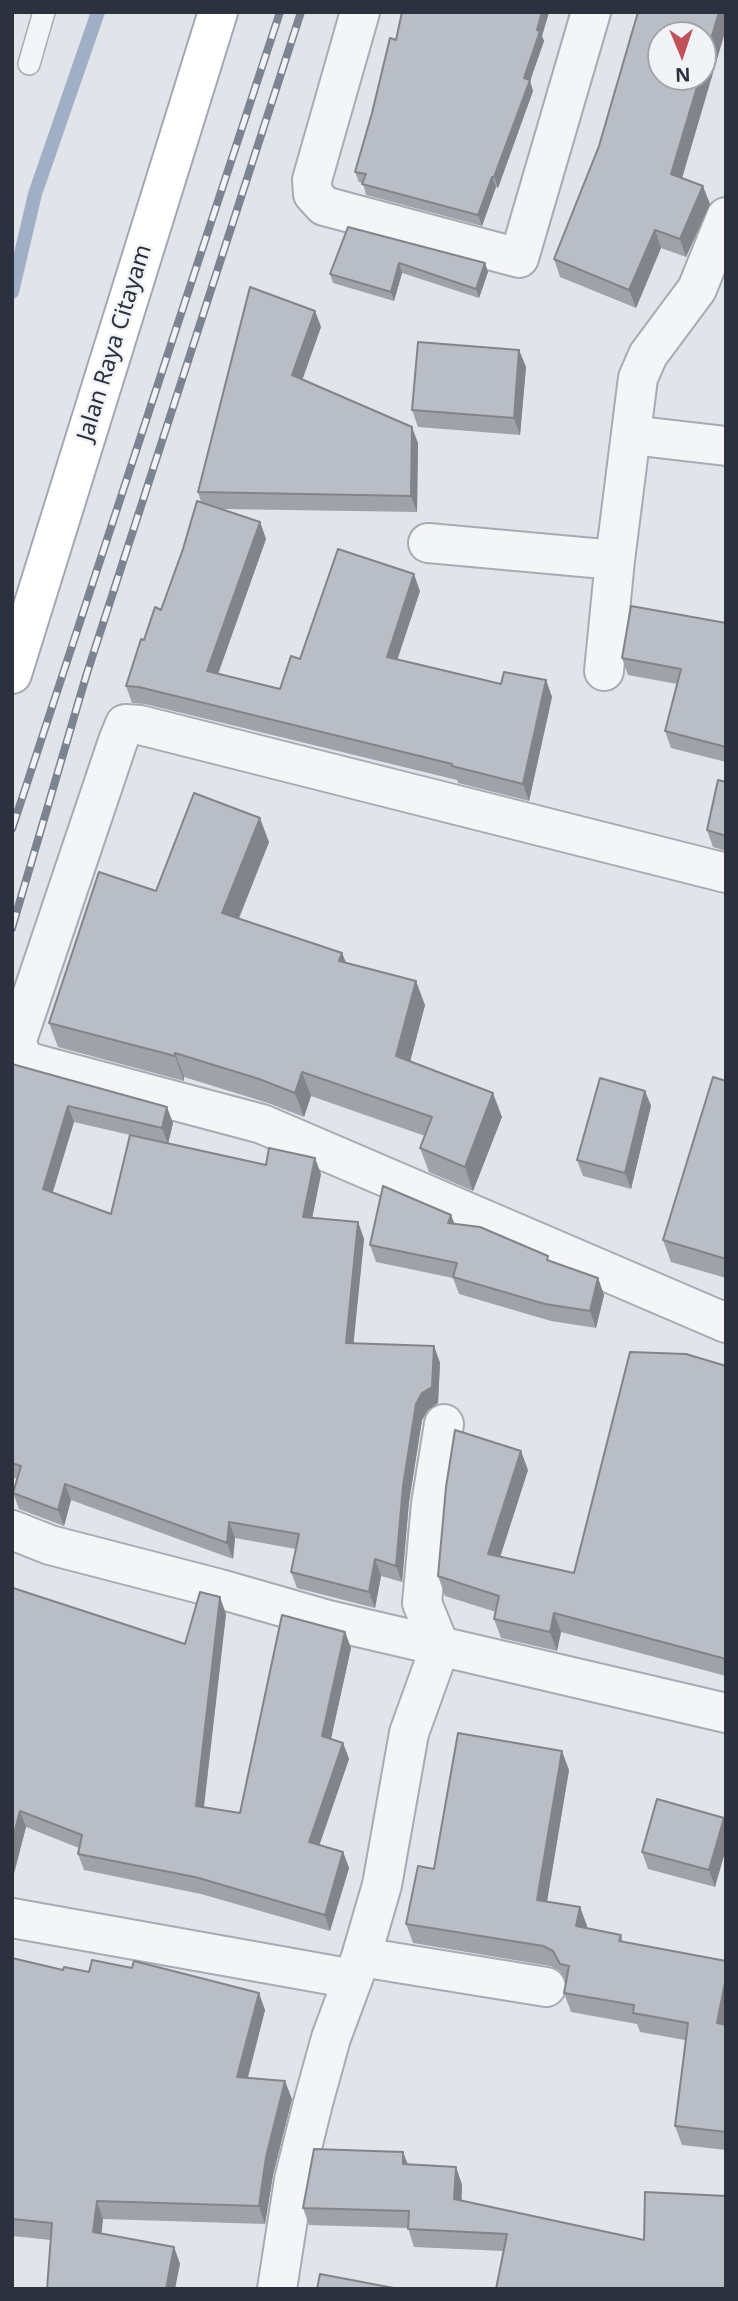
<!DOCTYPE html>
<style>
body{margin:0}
#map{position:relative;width:738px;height:2301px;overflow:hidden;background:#e1e4e9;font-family:"Noto Sans",sans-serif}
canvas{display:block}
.frame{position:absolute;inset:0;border:14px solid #2b313f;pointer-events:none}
.north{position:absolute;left:647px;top:21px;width:70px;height:70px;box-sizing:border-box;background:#f1f3f6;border:2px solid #a2a5ad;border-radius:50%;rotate:178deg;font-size:19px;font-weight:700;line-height:28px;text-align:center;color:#2b313f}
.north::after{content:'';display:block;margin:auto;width:24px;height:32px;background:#c1525b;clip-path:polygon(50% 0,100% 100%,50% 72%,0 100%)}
</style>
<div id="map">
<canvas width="738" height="2301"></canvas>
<div class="frame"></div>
<div class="north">N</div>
</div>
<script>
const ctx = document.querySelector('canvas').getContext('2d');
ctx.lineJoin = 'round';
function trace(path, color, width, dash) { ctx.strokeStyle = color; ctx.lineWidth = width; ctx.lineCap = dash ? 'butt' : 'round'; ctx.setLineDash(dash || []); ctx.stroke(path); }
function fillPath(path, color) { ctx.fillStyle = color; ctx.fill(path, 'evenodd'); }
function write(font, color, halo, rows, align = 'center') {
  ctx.font = font + ' "Noto Sans",sans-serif'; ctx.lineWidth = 5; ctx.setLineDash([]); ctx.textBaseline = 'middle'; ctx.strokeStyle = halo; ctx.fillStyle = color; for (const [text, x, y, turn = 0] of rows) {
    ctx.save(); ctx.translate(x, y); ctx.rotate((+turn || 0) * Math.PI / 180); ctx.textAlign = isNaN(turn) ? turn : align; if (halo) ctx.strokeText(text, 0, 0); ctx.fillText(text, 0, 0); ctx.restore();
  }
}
const stream = new Path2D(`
 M12,292L35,194L98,12`);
const service = new Path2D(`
 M29,64L44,12`);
const minor = new Path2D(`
 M360,12L312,180L313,194L324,206L519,258L591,12
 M631,435L726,446
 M428,543L615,560L638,378L648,355L697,289L726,217
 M604,671L615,560
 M726,873L140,725L125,724L118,741L16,1043L25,1061L262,1124L726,1323
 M12,1530L50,1545L220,1589L328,1620L726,1713
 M12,1918L353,1979
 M361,1957L546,1987
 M277,2289L294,2180L313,2103L331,2038L361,1957L382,1885L409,1733L440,1647L422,1603L431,1504L444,1424`);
const primary = new Path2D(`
 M12,674L218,12`);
const rail = new Path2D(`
 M12,829L280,12
 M12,928L87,673L301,12`);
const wall = new Path2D(`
 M402,12H549L542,36L544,41L530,81L533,91L498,188L496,187L482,226L366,195L363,183L359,182L355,172L396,40Z
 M682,178L710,204L686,257L661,248L636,308L560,277L554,259Z
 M348,227L485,263L488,272L479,298L402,273L394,301L333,283L330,274Z
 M315,311L321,327L302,380L418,443L417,512L222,509L260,522L266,539L218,674L280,689L300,659L420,591L397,659L501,684L546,680L552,697L529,801L458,783L457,780L145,704L132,703L126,686L144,640L161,610L201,502L198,492Z
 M519,350L526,367L520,435L418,427L412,410Z
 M726,623V762L671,748L665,731L677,684L628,675L622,658Z
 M726,782V851L713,847L707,830Z
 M269,842L239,919L342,953L346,962L425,1005L410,1062L502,1117L473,1191L429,1172L420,1148L425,1136L311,1096L304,1117L268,1103L184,1077V1081L58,1047L49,1023L156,891Z
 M12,1064L173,1123L168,1143L266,1165L321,1174L312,1218L358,1222L364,1239L353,1343L434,1346L440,1363L438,1403L428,1410L422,1420L409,1502L402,1582L381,1576L375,1608L297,1588L291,1572L296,1549L235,1538L233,1559L71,1500L64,1526L19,1509L13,1493L17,1479L12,1477ZM74,1122L130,1135L111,1214L52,1193Z
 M726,1081V1278L671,1262L663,1240Z
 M645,1091L651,1106L631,1189L583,1176L577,1160Z
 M455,1224L550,1261L598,1278L604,1295L596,1328L551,1321L459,1294L453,1278L376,1262L370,1245Z
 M726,1366V1676L561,1632L557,1651L501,1638L494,1619L496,1612L445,1596L438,1576L528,1470L500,1557L574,1573Z
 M12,1592L185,1644L226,1614L204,1807L240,1813L345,1632L351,1648L331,1739L343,1743L349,1759L319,1845L343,1852L349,1868L330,1931L201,1894L84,1870L78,1854L79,1848L26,1827L12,1881Z
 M569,1770L547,1902L580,1907L587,1926L586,1928L621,1935L623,1942L726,1961V2150L682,2145L675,2126L685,2040L640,2032L637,2024L571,2012L564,1993L566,1981L560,1971L550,1966L413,1943L406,1924L434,1869Z
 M724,1818L715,1887L648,1869L642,1852Z
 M12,1958L63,1970L265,2010L248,2078L292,2099L273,2175L265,2224L103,2219L101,2233L174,2247L180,2264L51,2240L12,2236Z
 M403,2152L408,2164L456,2167L462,2185L461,2200L644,2240L726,2289L504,2251L414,2247L408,2228L309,2225L303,2208Z`);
const shadedWall = new Path2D(`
 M542,12H549L542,36L544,41L530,81L533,91L498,188L494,177Z
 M719,12H726V29L678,192L671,174L700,77H703V66Z
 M492,177L496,187L482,226L478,215Z
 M703,186L710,204L686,257L680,239Z
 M655,230L661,248L636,308L629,290Z
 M399,263L402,273L394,301L391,292Z
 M485,263L488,272L479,298L476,289Z
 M315,311L321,327L298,392L292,375Z
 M519,350L526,367L520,435L514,418Z
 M412,427L418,443L417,512L411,496Z
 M260,522L266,539L213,688L207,671Z
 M414,574L420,591L393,673L387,657Z
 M546,680L552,697L529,801L523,784Z
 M260,818L269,842L231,937L222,913Z
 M342,953L351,977L339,961Z
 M416,981L425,1005L405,1081L396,1056Z
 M175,1053L184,1077V1081L175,1056Z
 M302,1072L311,1096L304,1117L295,1093Z
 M645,1091L651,1106L631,1189L625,1173Z
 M493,1093L502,1117L473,1191L465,1167Z
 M68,1106L74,1122L49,1205L43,1189Z
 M167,1107L173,1123L168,1144L162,1128Z
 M315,1158L321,1174L309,1234L303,1217Z
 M451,1215L458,1232L448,1223Z
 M358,1222L364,1239L352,1359L346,1343Z
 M598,1278L604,1295L596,1328L590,1311Z
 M434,1346L440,1363L438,1403L428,1410L422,1420L409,1502L402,1582L396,1566L403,1486L416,1404L422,1393Z
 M521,1451L528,1470L495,1573L488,1554Z
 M65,1484L71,1500L64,1526L58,1510Z
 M229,1522L235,1538L233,1559L227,1543Z
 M375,1559L381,1576L375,1608L369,1592Z
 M220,1597L226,1614L202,1822L196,1806Z
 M554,1613L561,1632L557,1651L550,1632Z
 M345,1632L351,1648L328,1752L322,1736Z
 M343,1743L349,1759L315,1858L309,1842Z
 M562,1751L569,1770L544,1919L537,1900Z
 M20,1811L26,1827L12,1881V1841Z
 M724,1818L726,1824V1849L715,1887L709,1870Z
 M343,1852L349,1868L330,1931L325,1915Z
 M580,1907L587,1926L583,1946L576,1926Z
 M726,1977V2034L717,2023Z
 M259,1993L265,2010L243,2095L237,2077Z
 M285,2081L292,2099L273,2175L265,2224L259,2206L266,2157Z
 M403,2152L409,2169L403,2164Z
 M456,2167L462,2185L461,2216L454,2199Z
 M97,2201L103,2219L100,2249L93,2232Z
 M174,2247L180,2264L175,2289H166Z`);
const building = new Path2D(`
 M402,12H542L537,30L540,31L524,78L530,80L494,177H492L478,215L362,184L366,174L355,172L372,113L390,38L396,40Z
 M638,12H719L703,66V35H661V77H700L671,174L703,186L680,239L655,230L629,290L554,259L599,146Z
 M348,227L485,263L476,289L399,263L391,292L330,274Z
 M250,287L315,311L292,375L412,427L411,496L198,492Z
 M418,342L519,350L514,418L412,410Z
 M197,501L260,522L207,671L280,689L291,656L300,659L338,549L414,574L387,657L501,684L504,672L546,680L523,784L452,766V764L139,687L126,686L141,639L144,640L155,607L161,610L183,549Z
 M631,606L726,623V747L665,731L681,669L622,658Z
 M718,780L726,782V836L707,830Z
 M194,793L260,818L222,913L342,953L339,961L416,981L396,1056L493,1093L465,1167L420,1148L432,1117L302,1072L295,1093L259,1079L175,1053V1056L49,1023L99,872L156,891Z
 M12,1064L167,1107L162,1128L68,1106L43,1189L111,1214L130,1135L266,1165L269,1148L315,1158L303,1217L358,1222L346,1343L434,1346L432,1387L422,1393L416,1404L403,1486L396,1566L375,1559L369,1592L291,1572L299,1534L229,1522L227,1543L65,1484L58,1510L13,1493L21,1466L12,1463Z
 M713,1077L726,1081V1259L663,1240Z
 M600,1078L645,1091L625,1173L577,1160Z
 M383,1186L451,1215L448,1223L480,1227L548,1256L547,1260L598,1278L590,1311L545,1304L453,1277L457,1263L370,1245Z
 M630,1352L686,1354L726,1366V1659L554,1613L550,1632L494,1619L499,1596L438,1576L446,1487L455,1430L521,1451L488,1554L574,1573Z
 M13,1588L185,1644L200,1592L220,1597L196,1806L240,1813L282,1615L345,1632L322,1736L343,1743L309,1842L343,1852L325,1915L195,1877L78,1854L82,1835L20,1811L12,1841V1592Z
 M458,1733L562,1751L537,1900L580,1907L576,1926L621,1935L619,1941L726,1961V1977L717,2023L726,2025V2132L675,2126L688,2023L633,2013L634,2005L564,1993L569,1966L560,1964L553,1951L543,1946L406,1924L418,1866L434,1869Z
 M657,1799L724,1818L709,1870L642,1852Z
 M12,1958L63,1970L64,1967L89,1972L92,1960L132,1968L134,1961L259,1993L237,2077L285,2081L266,2157L259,2206L97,2201L93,2232L174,2247L166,2289H47L52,2223L12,2219Z
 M314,2149L403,2152V2164L456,2167L454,2199L644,2240L645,2192L726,2196V2289H496L507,2234L408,2229L409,2211L303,2208Z
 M320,2274L399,2289H317Z`);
const streetNames = [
 ["Jalan Raya Citayam",115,343,-73]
];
trace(stream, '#a0afc5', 14);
trace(service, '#a7abb3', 24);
trace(minor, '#a7abb3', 42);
trace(primary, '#a2a7b3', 42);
trace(service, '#f4f5f7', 21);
trace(minor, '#f4f5f7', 38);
trace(primary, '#fff', 38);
trace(rail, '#7c8391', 8);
trace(rail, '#f1f3f6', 5, [16]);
fillPath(wall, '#9fa3a9');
fillPath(shadedWall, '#82848a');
fillPath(building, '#b9bdc5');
trace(building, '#82848a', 2);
write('23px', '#2b313f', '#f1f3f6', streetNames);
</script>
